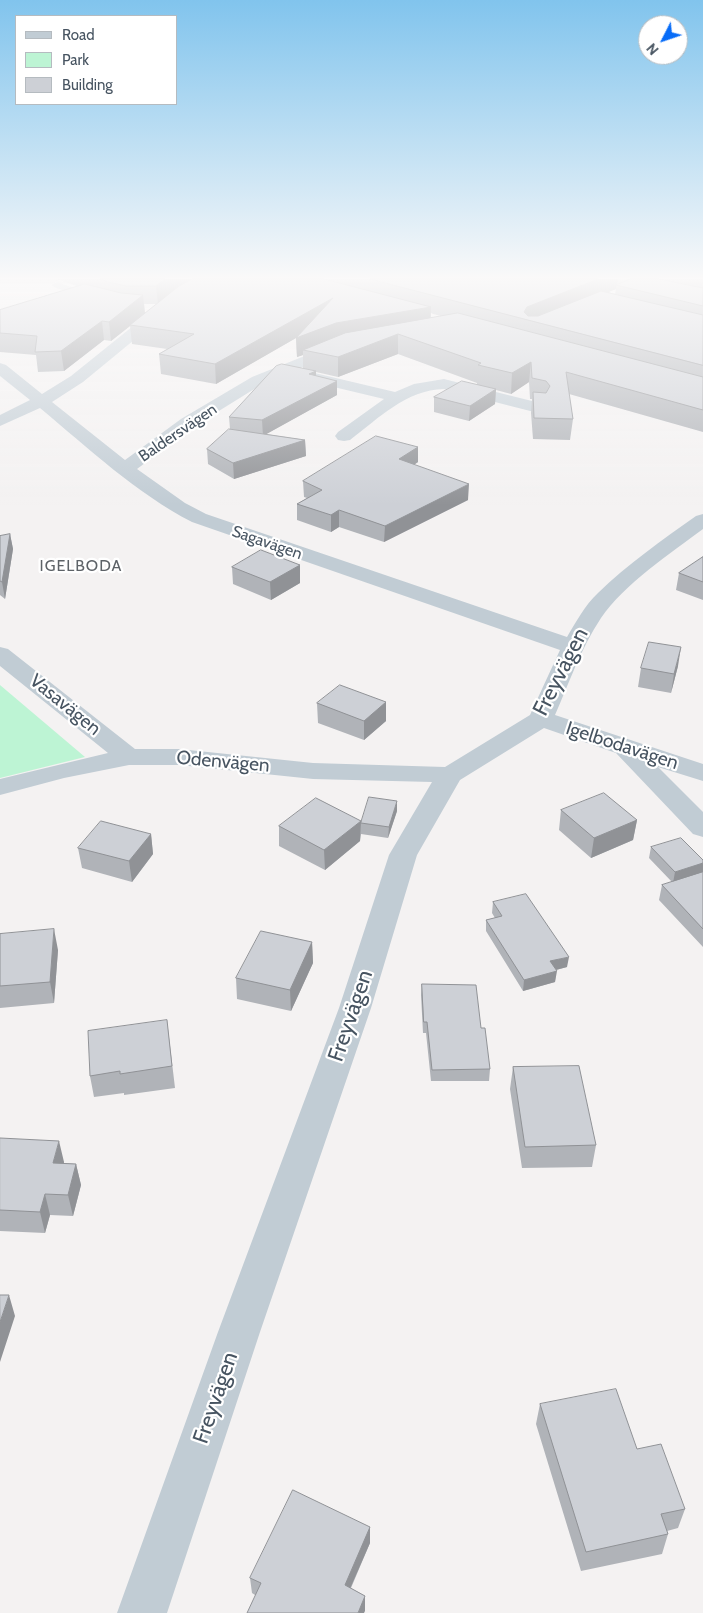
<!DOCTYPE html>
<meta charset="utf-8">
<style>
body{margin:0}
#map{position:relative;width:703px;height:1613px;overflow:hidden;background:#f4f2f2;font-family:Cabin,sans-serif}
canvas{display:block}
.legend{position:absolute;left:15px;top:15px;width:162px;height:90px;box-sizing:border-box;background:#fff;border:1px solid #b5bbc0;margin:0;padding:6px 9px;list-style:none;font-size:15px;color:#475461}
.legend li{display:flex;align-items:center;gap:10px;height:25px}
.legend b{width:25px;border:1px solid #b5bbc0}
.north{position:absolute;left:638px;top:15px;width:50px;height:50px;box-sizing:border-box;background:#fff;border:1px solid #b5bbc0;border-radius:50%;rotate:229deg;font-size:14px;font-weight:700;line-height:20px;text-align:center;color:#475461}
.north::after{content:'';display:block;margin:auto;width:18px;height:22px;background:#076cf8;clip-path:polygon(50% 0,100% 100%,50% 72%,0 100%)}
</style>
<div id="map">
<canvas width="703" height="1613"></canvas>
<ul class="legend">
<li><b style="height:6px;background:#c1ccd4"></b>Road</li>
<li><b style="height:14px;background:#bdf4d4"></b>Park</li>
<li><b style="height:14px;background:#cdd0d6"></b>Building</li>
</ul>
<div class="north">N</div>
</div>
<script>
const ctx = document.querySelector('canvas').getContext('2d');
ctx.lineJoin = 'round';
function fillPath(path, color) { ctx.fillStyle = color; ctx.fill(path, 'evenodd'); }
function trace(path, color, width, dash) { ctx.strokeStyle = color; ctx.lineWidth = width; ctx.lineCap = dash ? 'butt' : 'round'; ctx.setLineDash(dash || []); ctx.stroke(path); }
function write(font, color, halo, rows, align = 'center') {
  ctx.font = font + ' Cabin,sans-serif'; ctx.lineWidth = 4.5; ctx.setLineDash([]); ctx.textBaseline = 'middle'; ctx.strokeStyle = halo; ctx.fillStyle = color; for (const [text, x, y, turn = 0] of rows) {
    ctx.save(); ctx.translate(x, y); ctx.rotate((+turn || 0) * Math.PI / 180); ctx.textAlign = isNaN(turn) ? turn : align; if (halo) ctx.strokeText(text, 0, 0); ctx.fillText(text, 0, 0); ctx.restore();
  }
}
const green = new Path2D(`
 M0,685L85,757L0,778Z`);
const service = new Path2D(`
 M57,282L95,296L97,298L92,301L89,300L54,287L52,285Z`);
const minor = new Path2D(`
 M207,279H227L225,282L203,290L179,303L83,382L52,402L125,460L181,419L252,377L332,345H342L345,348L342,351L264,383L193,427L137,469L185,503L206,514L567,637C576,622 585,605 598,593C628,564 662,540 696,516L703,514V529C671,553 624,584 601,618C581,648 569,683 555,715L703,764V781L658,767L703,812V837L693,834L616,753L544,728L460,780L417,855L371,1008L260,1332L167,1613H117L218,1332L339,1008L389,855L432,782L313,779L179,765H129L64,778L0,795V779L108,753L0,666V647L8,649L135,749H179L313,763L445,767L530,715L560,650L192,522C136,493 88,448 40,408L0,426V415L30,400L0,376V363L6,365L42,394L71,376L169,297Z
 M595,279H620L703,298V306L597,282Z
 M302,370L395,392L414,384L444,379L544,404L546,408L544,412L538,413L444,389C406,390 379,418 350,440L344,441L338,440L335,436L338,432L384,399L296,378L294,375L296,372Z`);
const wall = new Path2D(`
 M56,279H618L617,284L630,279H629H703V432L569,394L573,419L570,440L533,439L531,413L532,399H530L529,382L511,394L496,390L495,404L469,421L434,412V397L477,384V383L398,354L338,377L316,372V376L337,395L266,434L305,440L306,456L234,479L208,464L207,449L230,429L229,417L303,368V355L297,357L296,338L216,384L161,374L159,354L167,349L132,344L130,326L111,341L104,340L64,371L38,372L36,355L0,352V310L77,286ZM616,289L615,294L608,292ZM144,304H157L145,313ZM431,313L433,314L441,316L431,318Z
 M418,447V462L414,465L468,500L384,542L339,527L331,532L297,520V504L307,498L304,497L303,481Z
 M10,534L13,549L5,599L0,595V536Z
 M703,557V600L676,590L679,573Z
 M300,565V583L271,600L233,584L232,567Z
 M678,666L671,693L638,687L641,668Z
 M386,702V721L364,740L318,723L317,703Z
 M561,810L637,820L633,840L591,858L559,830Z
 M397,811L388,838L361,834L360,841L325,870L279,846V826L361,821Z
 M151,834L153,854L132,882L82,868L78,848Z
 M651,847L703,860V947L659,900L662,885L672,882L649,858Z
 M493,902L567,967L556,970L555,982L523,991L486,931V920L495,918L492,913Z
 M0,934L58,950L54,1003L0,1008Z
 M312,942L313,963L291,1011L237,999L236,978Z
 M422,984L481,1028L490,1069L489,1081H431L426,1033H423L421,995Z
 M167,1020L175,1088L124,1095V1093L94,1097L90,1076Z
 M513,1067L596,1145L592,1167L522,1168L510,1089Z
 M0,1138L64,1162V1163L76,1164L81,1185L73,1216L50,1215L45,1233L0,1231Z
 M540,1404L637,1449L685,1509L678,1528L667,1531L668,1534L662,1554L581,1571L536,1424Z
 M370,1527V1543L351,1588L365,1596V1611L255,1595L252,1593L250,1578Z`);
const shadedWall = new Path2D(`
 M165,279H203L158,304L156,286Z
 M598,279H618L617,285H616V289L534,322L524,312L527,307Z
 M143,295L145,314L130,325V326L111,341L109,322Z
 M333,298L336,323L431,307L430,326L303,350V355L297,357L296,338L216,384L215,364Z
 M102,321L104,340L64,371L61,351Z
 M398,334V354L338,377V357Z
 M531,362L529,382L511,394L512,373Z
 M316,371V386L309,374Z
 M337,381V395L263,436L262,420Z
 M496,389L495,404L469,421L470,406Z
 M305,440L306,456L234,479L233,463Z
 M418,447V462L398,475L399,459Z
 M469,484L468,500L384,542L385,526Z
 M339,510V527L331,532V515Z
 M10,534L13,549L5,599L2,582Z
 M300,565V583L271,600L270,582Z
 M681,647L678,666L671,693L674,674Z
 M386,702V721L364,740V721Z
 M397,801V811L388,838L389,827Z
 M637,820L633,840L591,858L594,838Z
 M361,821L360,841L325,870L324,850Z
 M151,834L153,854L132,882L129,861Z
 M703,863V873L673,883L675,872Z
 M54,929L58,950L54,1003L50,982Z
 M312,942L313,963L291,1011L290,990Z
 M569,957L567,967L548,972L550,961Z
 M557,971L555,982L523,991L524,980Z
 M59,1141L64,1162L58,1184L53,1163Z
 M76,1164L81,1185L73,1216L68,1195Z
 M45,1194L50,1215L45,1233L40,1212Z
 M9,1295L15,1316L0,1362V1322Z
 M370,1527V1543L345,1600V1585Z
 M365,1596V1611L364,1613H358Z`);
const building = new Path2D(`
 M100,279H165L156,286H126L108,282Z
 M193,279H324L431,307L336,323L296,338L333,298L215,364L159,354L194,334L130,325L179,286Z
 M370,279H598L527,307L524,312L528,316H538L601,291L703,315V365Z
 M631,279H659L703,288V306L616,285Z
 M85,284L121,293L143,295L109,322L102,321L61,351L35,352L37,336L0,333V310Z
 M458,313L703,377V410L566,372L573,419L534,418L533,392L546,393L550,386L546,381L532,378L531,362L512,373L478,365L481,363L398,334L338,357L303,350L345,333Z
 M282,364L316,371L309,374L337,381L262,420L229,417L276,366Z
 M462,381L496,389L470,406L434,397Z
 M229,429L305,440L233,463L207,449Z
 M376,436L418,447L399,459L469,484L385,526L339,510L331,515L297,504L322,490L303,481Z
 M10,534L2,582L0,581V536Z
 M261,550L300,565L270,582L232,567Z
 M703,557V582L679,573Z
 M649,642L681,647L674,674L641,668Z
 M340,685L386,702L364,721L317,703Z
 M604,793L637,820L594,838L561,810Z
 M369,797L397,801L389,827L361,823Z
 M316,798L361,821L324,850L279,826Z
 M101,821L151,834L129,861L78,848Z
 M681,838L703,860V863L675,872L651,847Z
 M703,872V929L662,885Z
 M526,894L569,957L550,961L557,971L524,980L486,920L502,916L493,902Z
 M54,929L50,982L0,986V934Z
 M261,931L312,942L290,990L236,978Z
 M422,984L476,985L481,1028H485L490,1069L432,1070L427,1022H424Z
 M167,1020L172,1066L120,1074V1071L90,1076L88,1031Z
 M579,1066L596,1145L525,1147L513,1067Z
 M0,1138L59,1141L53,1163L76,1164L68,1195L45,1194L40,1212L0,1210Z
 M0,1295H9L0,1322Z
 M616,1389L637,1449L661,1444L685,1509L661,1514L668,1534L586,1552L540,1404Z
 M293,1490L370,1527L345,1585L365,1596L358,1613H247L261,1583L250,1578Z`);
const farStreetnames = [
 ["Baldersvägen",178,433,-34],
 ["Sagavägen",267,543,19]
];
const farNeighbourhoodnames = [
 ["IGELBODA",81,566]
];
const streetNames = [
 ["Vasavägen",65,705,39],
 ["Igelbodavägen",622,746,18],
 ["Odenvägen",223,762,5]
];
const nearStreetnames = [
 ["Freyvägen",561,672,-63],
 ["Freyvägen",351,1016,-71],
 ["Freyvägen",216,1398,-71]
];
fillPath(green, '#bdf4d4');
fillPath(service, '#c1ccd4');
fillPath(minor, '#c1ccd4');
fillPath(wall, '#b0b3b8');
fillPath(shadedWall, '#909296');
fillPath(building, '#cdd0d6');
trace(building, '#909296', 1);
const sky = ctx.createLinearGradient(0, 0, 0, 505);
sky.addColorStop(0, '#81c4ed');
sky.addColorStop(0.55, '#faf9f9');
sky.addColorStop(1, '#faf9f900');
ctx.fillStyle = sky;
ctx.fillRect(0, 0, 703, 505);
write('16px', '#475461', '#fff', farStreetnames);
ctx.letterSpacing = '1px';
write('16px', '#5d6267', '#fff', farNeighbourhoodnames);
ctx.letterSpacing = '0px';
write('19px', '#475461', '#fff', streetNames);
write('22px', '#475461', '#fff', nearStreetnames);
</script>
